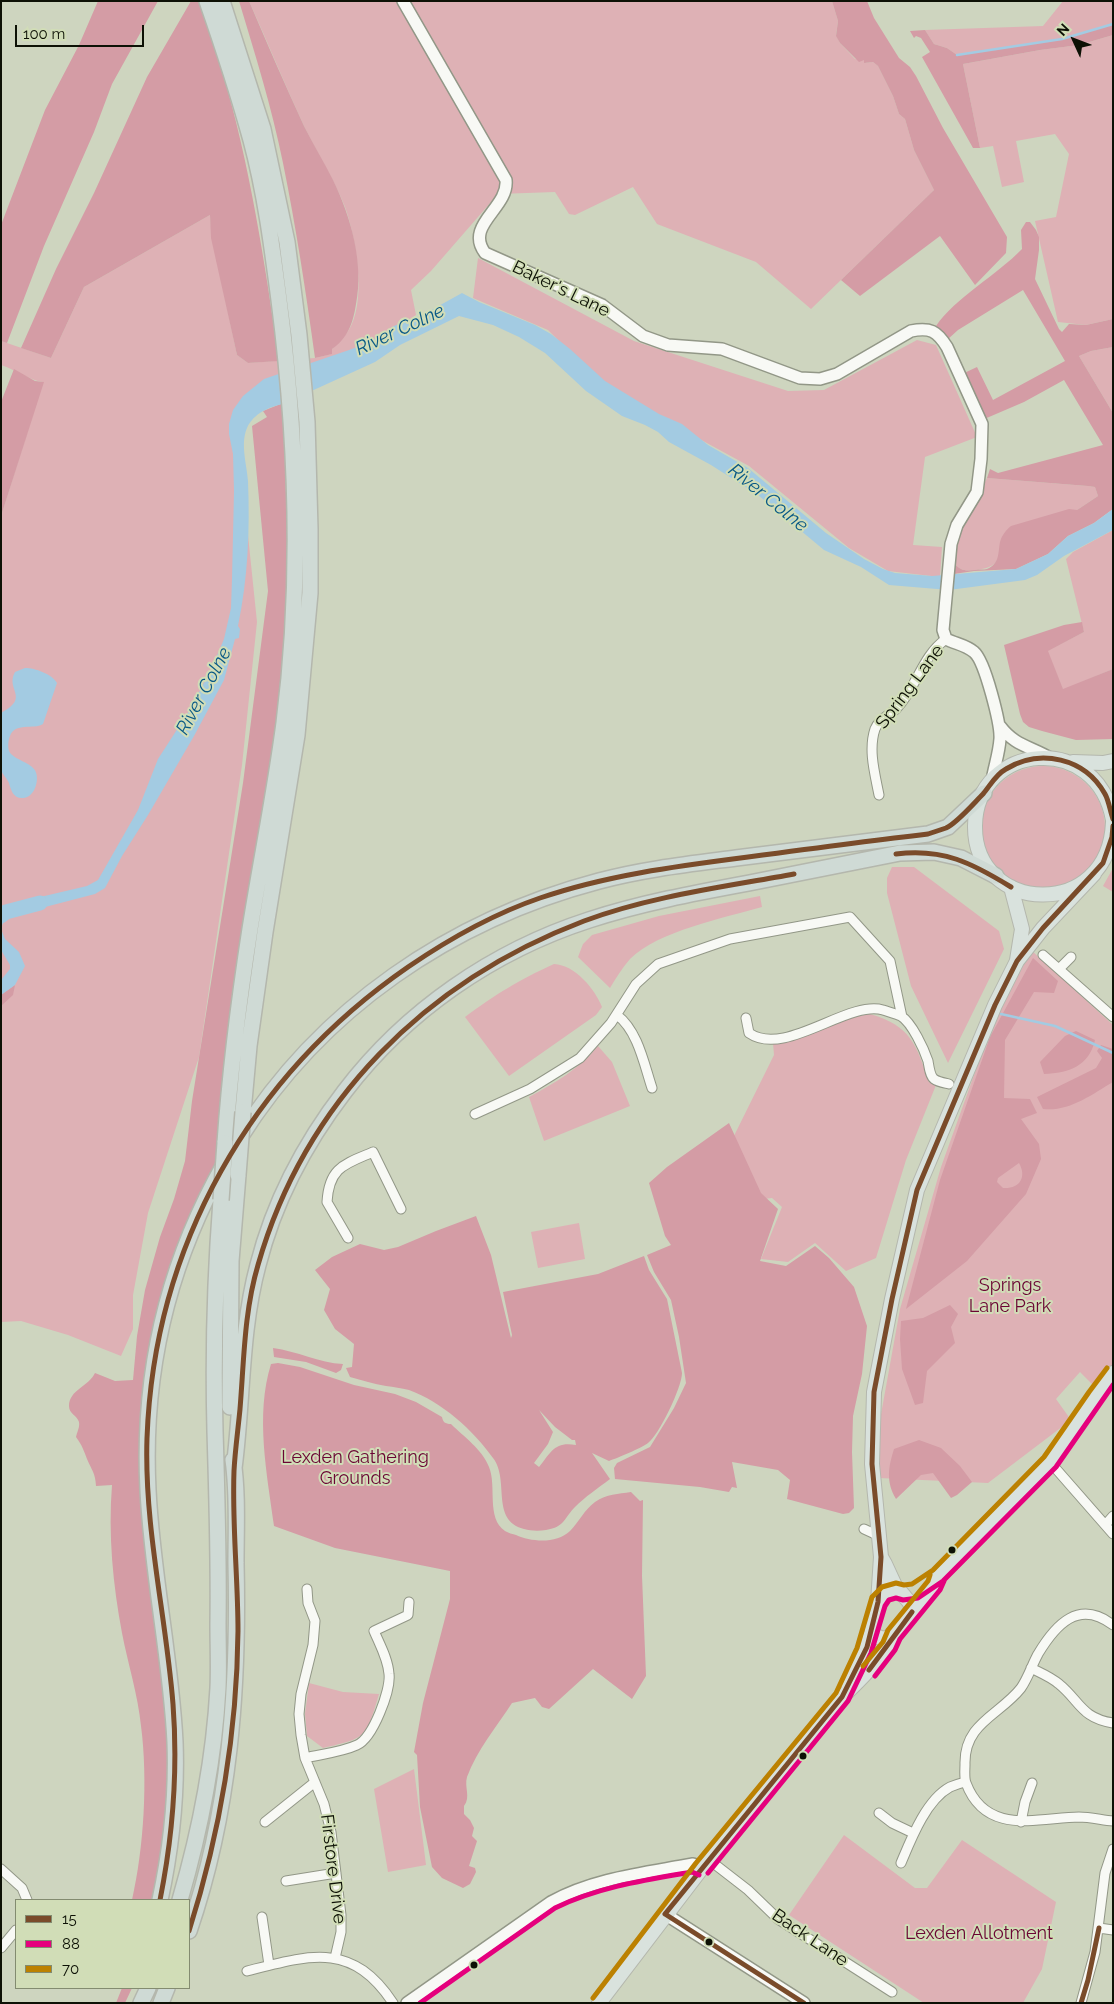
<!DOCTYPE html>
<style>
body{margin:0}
#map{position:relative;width:1114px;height:2004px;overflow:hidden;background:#ced5bf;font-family:Raleway,sans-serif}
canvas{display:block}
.frame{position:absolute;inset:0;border:2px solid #0d1105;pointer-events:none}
.legend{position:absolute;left:15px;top:1899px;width:175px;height:90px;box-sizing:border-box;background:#d1ddb7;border:1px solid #838b70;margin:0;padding:6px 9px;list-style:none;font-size:15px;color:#0d1105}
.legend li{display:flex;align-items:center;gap:10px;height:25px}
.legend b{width:25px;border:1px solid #838b70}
.north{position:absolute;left:1049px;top:15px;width:50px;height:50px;-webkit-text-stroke:4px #d1ddb7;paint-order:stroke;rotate:313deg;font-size:14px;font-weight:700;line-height:20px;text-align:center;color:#0d1105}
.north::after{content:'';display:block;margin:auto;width:18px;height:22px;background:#0d1105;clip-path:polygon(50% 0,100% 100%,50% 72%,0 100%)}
.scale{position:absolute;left:15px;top:25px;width:129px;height:22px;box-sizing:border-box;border:2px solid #0d1105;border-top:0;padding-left:6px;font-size:15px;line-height:18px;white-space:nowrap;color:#0d1105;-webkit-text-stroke:4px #d1ddb7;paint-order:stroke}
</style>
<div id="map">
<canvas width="1114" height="2004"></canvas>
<div class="frame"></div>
<ul class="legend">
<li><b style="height:6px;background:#7a4b2a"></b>15</li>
<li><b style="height:6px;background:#e5007d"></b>88</li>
<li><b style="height:6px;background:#bc8101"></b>70</li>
</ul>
<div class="north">N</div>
<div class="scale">100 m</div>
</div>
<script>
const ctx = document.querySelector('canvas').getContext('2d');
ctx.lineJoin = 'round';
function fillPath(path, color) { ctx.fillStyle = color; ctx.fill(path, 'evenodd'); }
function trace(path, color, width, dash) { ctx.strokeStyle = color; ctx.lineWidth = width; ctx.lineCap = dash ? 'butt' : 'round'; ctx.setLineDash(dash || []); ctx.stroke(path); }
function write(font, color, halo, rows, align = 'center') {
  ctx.font = font + ' Raleway,sans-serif'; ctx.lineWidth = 4; ctx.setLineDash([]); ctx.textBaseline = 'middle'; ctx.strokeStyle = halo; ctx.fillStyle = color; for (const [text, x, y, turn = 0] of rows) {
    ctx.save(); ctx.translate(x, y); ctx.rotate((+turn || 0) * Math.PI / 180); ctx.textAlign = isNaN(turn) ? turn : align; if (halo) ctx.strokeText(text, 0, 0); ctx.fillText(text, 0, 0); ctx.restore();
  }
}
const green = new Path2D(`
 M249,1H832L838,21L836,35L840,43L855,59L864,60V63L873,62L878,66L893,96L899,114L905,119L914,150L934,190L811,309L756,262L657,224L633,187L575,215L569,214L555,192L498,194L431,271L411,290L416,315L346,362L235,410L257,622L242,765L199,1057L148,1213L133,1295V1329L121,1356L68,1335L21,1321L1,1322V516L43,382C29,380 16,370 1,365V341L51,358L84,287L210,215L212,238L237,355L248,363L315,358L331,354L332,349C339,342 346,336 351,326C366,296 356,238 345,207C334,179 317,153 304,126C285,85 268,43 249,1Z
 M1063,1H1113V24L1062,39L957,55L947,48L934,44L925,30L1043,26Z
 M1113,35V319L1086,325L1058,322L1035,221L1056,217L1069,154L1055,134L1016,141L1024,182L1002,187L993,146L980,148L963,64L1040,50L1079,45Z
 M478,258L634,341L788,391L824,390L917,340L936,345L977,437L925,457L913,545L942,547L940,577L888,571L849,548L749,466L606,388L548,330L473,298Z
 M1113,347V413L1079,356L1091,351Z
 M987,478L1088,486L1095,487L1098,496L1077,510L1000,542C1001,563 994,568 975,570C965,571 961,571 954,563C959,529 972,508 987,478Z
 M1113,530V669L1063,690L1047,651L1084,632L1066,559L1073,552Z
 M981 828a62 62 0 1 1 124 0a62 62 0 1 1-124 0Z
 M892,867H914L999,931L1004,949L948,1063L911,986L887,893V878Z
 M1113,868V892L1103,886Z
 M760,896L762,907C724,918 658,931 630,959C622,968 616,978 610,988L578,957L583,944L592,935L659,916Z
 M1031,950L1113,1025V1367L1094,1386L1080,1372L1056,1399L1071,1420L988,1483L879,1478L878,1431L900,1309L941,1167L992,1025Z
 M554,964C575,965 595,989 602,1007L596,1015L509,1076L465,1017C496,994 519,980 554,964Z
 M870,1014C911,1026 916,1044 929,1082L936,1085L906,1160L876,1258L846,1271L815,1243L788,1262L761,1259L782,1207L772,1198L739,1202L729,1146L774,1055L773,1043L809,1035L853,1017Z
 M598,1046L612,1062L630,1106L544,1141L529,1097C555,1083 579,1069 598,1046Z
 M579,1223L585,1259L538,1268L531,1232Z
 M309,1683L343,1692L379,1694C366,1738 367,1738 323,1748L307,1736L305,1714Z
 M414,1769L426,1865L388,1872L374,1789Z
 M844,1835L915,1888H927L962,1840L1056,1902L1042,1969L1023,2003H924L789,1915Z`);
const forest = new Path2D(`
 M98,1H158L112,84L94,132L44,246L7,343L1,341V225L45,110L79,45Z
 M191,1H199C208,24 215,47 222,70C250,165 265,263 279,361L248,363L237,355L211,238L210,215L84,287L51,358L21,348L56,269L94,193L147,77Z
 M239,1H249C267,43 285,85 304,126C313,144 324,162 333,180C351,217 364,263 356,304C353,323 348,338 332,349V354L315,358C306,292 296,227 283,163C272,108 255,54 239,1Z
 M832,1H867L874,18L899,58L910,67L916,76L943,128L1007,237L1006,253L975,285L940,236L860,296L841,280L934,190L914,150L905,119L899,114L893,96L878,66L873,62L864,63V60L859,62L840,43L836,36L838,21Z
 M1113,24V35L1079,45L1040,50L963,64L980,148H973L922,57L930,52L921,38L916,36L914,38L910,31L925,30L934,44L947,48L957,55L1062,39Z
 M1026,222H1030L1036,230L1039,237V250L1035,279L1059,329L1062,332L1069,324L1086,325L1113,319V347L1091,351L1079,356L1113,413V509L1094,523L1068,536L1048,554L1016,569L974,571L947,575L954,563C961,571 965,571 975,570C979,569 984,570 987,569C1000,564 998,552 1000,542C1002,535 1006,530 1011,526L1069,509L1077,510L1098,496L1095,487L1088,486L987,478L990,469L998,473L1103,445L1064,380L1024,402L982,420L960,375L977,367L993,400L1065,361L1023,290L958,330L947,340L936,326C955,298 997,275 1022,249L1021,230Z
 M14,369L35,381L44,382L1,516V402Z
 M283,403L289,584L276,748L214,1200L213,1202L215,1172L148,1384L173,1755L159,1900H132C144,1848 148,1779 141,1726C138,1695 128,1664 122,1633C113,1585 108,1534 112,1485L96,1486C95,1472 92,1471 87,1459C84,1451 82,1445 76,1437C77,1432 80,1427 79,1422C77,1415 69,1414 69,1406C69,1390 89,1386 95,1373L115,1381L133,1380L137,1336L145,1290L160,1237L174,1199L185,1161L192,1101L243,783L268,591L252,426L267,417L263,411Z
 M1082,622L1084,632L1048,651L1063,689L1113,669V739L1076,740L1042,731L1029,727L1023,722L1020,714L1004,645L1064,625Z
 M1033,958L1058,981L1054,993L1034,992L1005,1040L1004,1098L1030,1099L1037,1113L1021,1119L1039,1144L1041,1159L1026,1194L967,1261L906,1309L940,1180L990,1037ZM1019,1163C1027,1177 1020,1189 1003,1188L997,1182L998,1178Z
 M15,985L13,995L1,1006V995Z
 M1076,1031L1095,1040C1089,1066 1069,1073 1044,1074L1040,1062L1065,1036Z
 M1101,1045L1113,1049V1082C1091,1095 1069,1112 1043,1109L1037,1097L1096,1068L1102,1058L1097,1051Z
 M729,1123L761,1193L778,1209L760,1261L786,1266L815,1246L829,1258L854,1287L867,1326L862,1374L853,1416L852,1452L854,1508L849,1513L843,1514L787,1499L790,1480L778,1470L732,1462L737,1488L732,1487L729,1492L700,1487L615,1479L614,1468L617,1463L650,1447L674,1408L686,1383L679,1337L671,1300L654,1272L647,1255L671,1245L665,1236L649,1183L667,1167Z
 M476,1216L491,1255L511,1338L512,1335L503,1292L598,1274L644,1256L649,1270L667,1299L682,1373C682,1387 659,1435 648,1443C642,1448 617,1458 609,1461L592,1453L610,1479C598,1488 585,1497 575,1507C564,1518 565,1527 546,1530C539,1531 531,1531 524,1529C490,1520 510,1480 493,1458C473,1430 442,1402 409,1390C401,1388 394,1387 386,1386C374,1384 362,1380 350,1377L346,1368L352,1367L354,1344L335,1329L324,1310L330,1289L315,1270L332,1257L360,1244L384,1250L398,1247L436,1231ZM539,1410L555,1427L572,1440H575L576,1445C555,1441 551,1452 539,1467L534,1463L548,1444L553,1432Z
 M950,1305L958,1314L951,1327L955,1343L927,1371L923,1403L915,1405L902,1369L900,1339L901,1321L923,1318Z
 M273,1348C297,1351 319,1363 343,1364L341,1370L336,1373L306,1362L274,1357Z
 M278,1363L300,1367L354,1385L395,1394L416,1402L442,1417C443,1422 445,1424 451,1424C464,1437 482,1449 489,1467C497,1486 486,1518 505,1531C508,1533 513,1534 516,1535C531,1542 557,1544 570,1531C579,1522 584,1510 595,1502C607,1494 618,1494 631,1492L640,1501L643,1500L642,1576L646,1676L632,1699L593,1669L549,1709L542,1707L535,1698L512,1703C497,1726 477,1750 467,1777C464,1787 471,1797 464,1806V1814L470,1820L474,1828L472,1836L477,1841L469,1866L475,1868L476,1872L470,1884L463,1888L442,1878L432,1867L420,1807L417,1755L414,1752L423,1703L450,1599V1571L335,1548L274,1526C267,1474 255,1415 271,1364Z
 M919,1440L941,1448L960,1466L972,1482L957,1495L951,1498L933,1473L921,1475L896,1499C886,1482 888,1468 894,1449Z
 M122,1988H132L125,2003H116Z`);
const water = new Path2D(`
 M462,293L479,302L535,325L551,334L570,349L605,381L659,414L682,424L708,445L748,468L826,533L864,559L883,569L895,573L932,576L1016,569L1048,554L1068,536L1094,523L1113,509V530L1064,556L1037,575L1025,580L949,590L889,585L861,567L824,550L758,495L711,465L669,442L658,432L645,425L622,416L586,391L545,353L519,337L493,325L459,316L400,345L375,362L283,404C269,407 254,413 247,428C240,444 247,465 248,481C250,530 248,578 238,626L240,629L239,638L235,639L224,680L194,736L148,815L122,856L105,888L95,894L22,913L19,902L87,886L98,880L138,810L158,759L189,711L211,670L224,639L231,608L232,579L234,491L233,454L229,434V424L233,410L243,396L264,379L352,349L377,338L394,326L426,313Z
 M25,668C35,668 52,674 57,683L43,724C33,730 15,722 10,736C8,741 7,750 11,754C17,760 28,762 34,769C41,777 35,799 22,798C13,798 11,790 9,783C7,778 2,774 1,770C0,757 1,727 1,713C31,697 5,690 15,672Z
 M14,904L16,914L5,918L1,928V910Z
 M1,929L5,939L19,952L25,966L15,985L1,995V980L10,969V965L1,950Z`);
const stream = new Path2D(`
 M957,55L1062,39L1113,24
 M1001,1014L1055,1026L1113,1053`);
const river = new Path2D(`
 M1,916L6,912L40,903`);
const minor = new Path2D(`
 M879,795C875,774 868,750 875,729C879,719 890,715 897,708C917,687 922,656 946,639
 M1043,955L1113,1017
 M1059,969L1071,957
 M617,1015C638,1031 644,1064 652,1088
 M746,1018L749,1033C785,1058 847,1000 883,1010C889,1012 896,1014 901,1016C912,1023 924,1049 928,1061C929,1067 930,1076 934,1079C938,1082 945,1083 949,1084
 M475,1114L530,1089L580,1058L611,1023L636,984L658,964L730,939L850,917L890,961L902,1017
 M348,1238L327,1202C329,1167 345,1164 373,1152L401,1209
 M1050,1462L1113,1534
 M1106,1524L1113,1516
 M864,1529L877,1535
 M307,1589L308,1603L315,1621L313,1645L301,1694L299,1714L301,1735L305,1758L324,1804L331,1832L341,1915V1932L335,1958
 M1113,1625C1079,1599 1056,1624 1038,1654C1032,1665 1028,1678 1021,1688C1000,1715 964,1723 965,1764C965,1770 964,1778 966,1783C986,1836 1037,1818 1079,1817C1090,1817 1102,1820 1113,1821
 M1031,1668C1041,1673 1051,1677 1059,1684C1080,1701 1081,1718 1113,1723
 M305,1758C322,1754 342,1752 357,1745C373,1738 391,1690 389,1674C388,1659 380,1645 374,1631L408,1615L409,1602
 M879,1813L892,1823L913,1833
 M265,1822L315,1782
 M1021,1822L1025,1802L1032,1783
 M708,1859L748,1890L778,1919L892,1992
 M901,1863C911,1839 926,1800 950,1787C955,1785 961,1783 965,1782
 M1,1869L22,1888L27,1900
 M286,1881L336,1873
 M262,1917L269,1965
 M1099,1928L1113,1930
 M1,1948L16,1930
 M247,1971C310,1955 352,1941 393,2003
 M1081,2003L1095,1952L1105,1873L1113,1849`);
const tertiary = new Path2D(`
 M403,1L506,180C509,208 464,225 485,253L602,305L643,336L668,345L722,349L800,378L820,379L837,374L911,331C930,327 937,331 947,347L982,424L981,459L977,492L957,525L951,544L943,630L946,639C956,644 966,645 974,652C985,661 1001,725 1000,739C999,754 994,767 992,781
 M1000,726C1015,746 1030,746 1050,758
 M665,1914L804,2003
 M407,2003L551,1902C591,1880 637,1874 682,1866L693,1864L702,1868`);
const primary = new Path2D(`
 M1073,762L1103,763L1113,761
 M1113,820C1097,731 976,742 975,826C974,914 1109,922 1113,822
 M1011,887L1022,929L1017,960
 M881,1557L885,1564L897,1590
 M878,1602L881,1557L872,1464L874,1392L892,1299L917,1190L995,1005L1017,961L1043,928L1094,874
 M871,1634L883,1639L894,1635L951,1562L1017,1497L1050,1462L1095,1396L1113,1373
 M848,1685L858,1667L871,1634L878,1602C883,1594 891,1589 900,1591L910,1603L912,1612
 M599,2003L702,1868L842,1697C862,1678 881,1659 894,1635`);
const trunk = new Path2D(`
 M207,1C223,47 238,93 251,140C265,192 272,246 279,300C297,440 302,583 284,723C275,792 261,860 250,929C239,1000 230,1071 225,1143
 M222,1L263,129L287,242L299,335L307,422L310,529V593L297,735L265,932L249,1046L243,1112
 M239,1139C321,1008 451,920 599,881C644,869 690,864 736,858C800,850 864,842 928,834L948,827L984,793
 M230,1407L231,1261L238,1175
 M234,1468C243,1400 240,1332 258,1265C274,1202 305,1143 345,1091C406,1011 493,951 589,920C641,903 695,893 749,883C799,873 850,863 900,853L934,852L961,858L996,876
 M160,1900C171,1849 177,1794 175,1742C171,1658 152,1574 148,1490C142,1373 167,1265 225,1163
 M180,1900C200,1831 214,1761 218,1688C219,1667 218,1645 218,1624C219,1560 217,1495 215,1431C213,1354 215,1277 221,1200
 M189,1931C230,1812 239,1688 236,1563C236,1529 238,1493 233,1460
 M141,2003L148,1988
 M161,2003L167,1988`);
const trunkBridge = new Path2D(`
 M238,1175L243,1112
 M221,1200L225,1143`);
const bus1 = new Path2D(`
 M896,854C943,848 972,863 1011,887
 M869,1670L912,1612
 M160,1900C173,1835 178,1770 173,1704C166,1616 144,1527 147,1438C154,1246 250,1076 408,967C449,939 493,914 540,898C607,875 678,866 748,857C808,849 868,841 928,834C934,832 940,830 946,828C957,823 974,803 983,794C990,786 995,775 1006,769C1040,748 1085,758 1105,794C1109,801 1110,811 1113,819
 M665,1914L842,1697L867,1647L878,1602L881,1557L872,1464L874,1392L892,1299L917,1190L995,1005L1017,961L1043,928L1103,863L1112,837L1113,826
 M665,1914L804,2003
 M189,1931C220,1833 237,1734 238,1631C238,1578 232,1525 234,1471C235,1451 238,1430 240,1409C244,1361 244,1312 258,1265C305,1101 426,981 584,921C651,896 724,887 794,874
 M1081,2003L1088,1980L1099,1928`);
const bus2 = new Path2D(`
 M875,1676L895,1650L900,1639L940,1590L944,1581
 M708,1873L848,1701L871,1653L885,1606L889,1600L896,1598L903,1600L918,1598L943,1581L1056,1467L1113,1385
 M420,2003L555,1908C598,1887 645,1880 692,1872L699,1875`);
const bus3 = new Path2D(`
 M863,1666L883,1642L888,1630L928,1581L930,1575
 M593,1998L696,1863L836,1693L857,1648L872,1597L882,1587L896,1583L904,1585L912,1584L933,1570L1044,1457L1089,1392L1107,1368`);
const markers = [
 [952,1550,4.5,"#0d1105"],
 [803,1756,4.5,"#0d1105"],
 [709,1942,4.5,"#0d1105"],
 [474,1965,4.5,"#0d1105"]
];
const streetNames = [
 ["Baker's Lane",561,289,26],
 ["Spring Lane",910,687,-53],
 ["Firstore Drive",333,1869,83],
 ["Back Lane",810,1938,34]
];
const parkNames = [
 ["Springs",1010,1286],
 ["Lane Park",1010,1307],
 ["Lexden Gathering",355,1458],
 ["Grounds",355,1479],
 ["Lexden Allotment",979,1934]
];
const waterNames = [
 ["River Colne",400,330,-25],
 ["River Colne",768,498,39],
 ["River Colne",204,691,-62]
];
fillPath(green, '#deb1b5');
fillPath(forest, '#d49ca5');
fillPath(water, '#a3cbe2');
trace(stream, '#a3cbe2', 2.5);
trace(river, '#a3cbe2', 15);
trace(minor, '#929787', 11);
trace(tertiary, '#929787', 14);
trace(primary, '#b4b7ad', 16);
trace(trunk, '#b4b7ad', 18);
trace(minor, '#f8f9f5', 9);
trace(tertiary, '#f8f9f5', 11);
trace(primary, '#d9e2dd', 14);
trace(trunk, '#cfdad5', 15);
trace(trunkBridge, '#b4b7ad', 18, []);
trace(trunkBridge, '#cfdad5', 15);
trace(bus1, '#7a4b2a', 5);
trace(bus2, '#e5007d', 5);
trace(bus3, '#bc8101', 5);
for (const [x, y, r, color] of markers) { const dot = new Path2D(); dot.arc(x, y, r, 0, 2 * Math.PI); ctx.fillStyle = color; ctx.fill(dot); trace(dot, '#d1ddb7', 2); }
write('18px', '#0d1105', '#d1ddb7', streetNames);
write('18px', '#6b0534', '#d1ddb7', parkNames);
write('italic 19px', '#095986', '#d1ddb7', waterNames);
</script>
